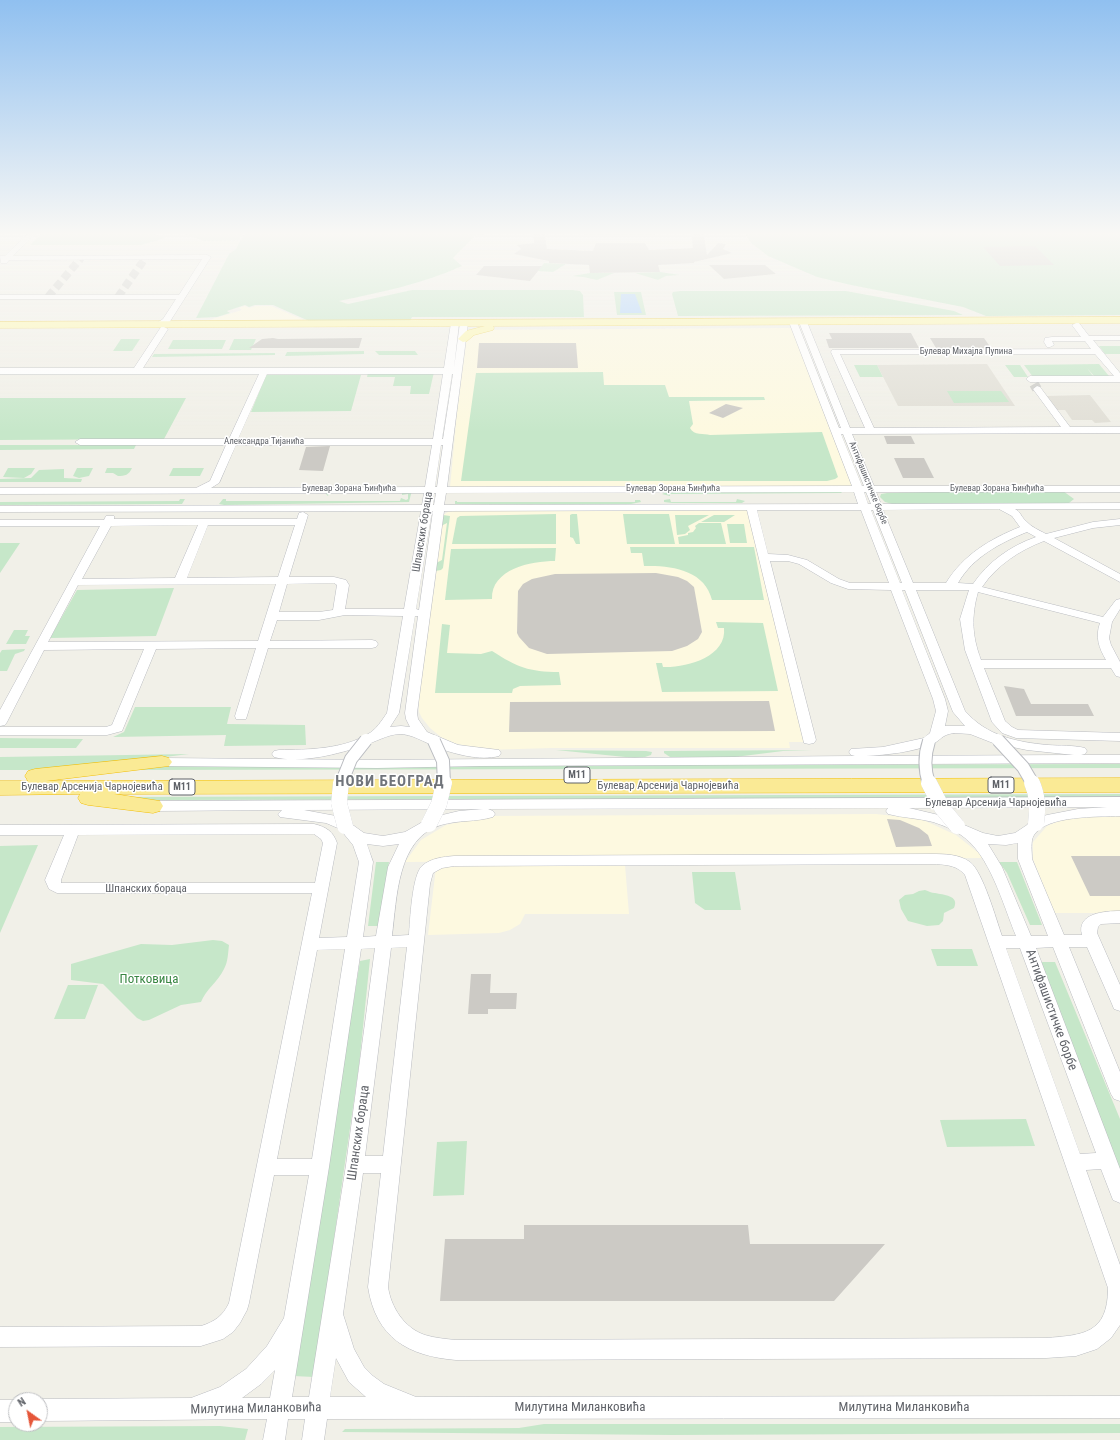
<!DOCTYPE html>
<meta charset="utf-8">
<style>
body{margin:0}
#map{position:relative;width:1120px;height:1440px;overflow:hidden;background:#f1f0e8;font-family:"Roboto Condensed",sans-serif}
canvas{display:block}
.north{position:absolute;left:8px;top:1392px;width:40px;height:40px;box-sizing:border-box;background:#fff;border:1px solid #bfc0c3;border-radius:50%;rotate:327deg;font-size:11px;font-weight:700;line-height:16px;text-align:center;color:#5f6268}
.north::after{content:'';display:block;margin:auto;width:14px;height:18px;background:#e55639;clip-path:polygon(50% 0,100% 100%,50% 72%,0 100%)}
</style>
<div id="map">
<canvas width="1120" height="1440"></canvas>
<div class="north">N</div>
</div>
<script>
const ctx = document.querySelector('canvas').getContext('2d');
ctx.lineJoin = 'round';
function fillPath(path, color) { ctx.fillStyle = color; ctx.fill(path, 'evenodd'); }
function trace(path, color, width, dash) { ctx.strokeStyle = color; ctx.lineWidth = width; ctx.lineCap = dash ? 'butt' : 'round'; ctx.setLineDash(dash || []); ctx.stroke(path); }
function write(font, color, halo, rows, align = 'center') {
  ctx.font = font + ' "Roboto Condensed",sans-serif'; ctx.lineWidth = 3; ctx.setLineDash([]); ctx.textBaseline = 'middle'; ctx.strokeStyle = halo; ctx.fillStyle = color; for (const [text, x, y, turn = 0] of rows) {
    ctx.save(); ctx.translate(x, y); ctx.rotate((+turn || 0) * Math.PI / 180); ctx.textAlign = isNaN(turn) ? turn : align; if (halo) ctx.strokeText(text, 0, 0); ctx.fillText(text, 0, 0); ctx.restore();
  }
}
const commercial = new Path2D(`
 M245,306L249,308L256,306H271L306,321L200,323L242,310L239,308Z
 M793,328L853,486L450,487L457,413L468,330Z
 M462,509H750L805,742H789L790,748H551L485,750L454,743L441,737L430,728L422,718L419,712V699L431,603L434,592L443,515L448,512Z
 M876,814L921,819L956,835L985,858L405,862L421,840L446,825L485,816Z
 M1120,815V913H1054L1033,859V842L1047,826L1064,819Z
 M625,865L629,914H525L520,924L510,930L499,933L428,935L436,867Z`);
const education = new Path2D(`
 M987,364L1015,406H898L877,365Z
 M1090,395L1111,422L1095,423L1092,420H1072L1065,410H1055L1045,396Z`);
const green = new Path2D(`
 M43,232H149L165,238L141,245H30Z
 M178,232H243L239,240L204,241Z
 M245,232H490L487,234L475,236L453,258L462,266C423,284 381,292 339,301L348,304L412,290H573L580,291L583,295L584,317H412L410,321H309L273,305H255L249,307L245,305L227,311L230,313L217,317L196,318L229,254L236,249Z
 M581,232H657L654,235H585Z
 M744,232H1120V315L986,316L963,307L851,285L817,277L768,256L751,243Z
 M544,263L566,264L553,272L538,271Z
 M660,272L680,275L666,276L658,280L635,273Z
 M590,273H614L597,280L583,277L572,276Z
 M680,291H846L954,311L963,315L678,316L672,294L673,292Z
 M614,292H641L646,315H617Z
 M121,339H140L132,351H113Z
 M234,339H256L251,350H229Z
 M173,340H226L222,349H168Z
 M1099,346H1120V354H1105Z
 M364,351V354L285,356L287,352Z
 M375,351H415L418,355H379Z
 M275,353V355L152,357L154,354Z
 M1099,364L1109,376H1094L1087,368L1093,376L1033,377L1024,365Z
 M854,365H877L883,377H860Z
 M1005,365H1020L1028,377H1014Z
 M368,372H434L429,394H410L411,386H393L395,377H367Z
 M603,372L604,385H665L669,397H764L765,400L689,401L693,424L690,428C694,436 704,433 710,435L822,432L838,477L835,479L827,481H461L476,373Z
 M266,375H361L351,411L251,412Z
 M947,391H1001L1009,402L954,403Z
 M0,398H186L164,439L0,440Z
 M0,445H136L134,449L0,450Z
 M8,468H35L31,474L24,478L3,477Z
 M77,468H93L89,476L79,478L73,476Z
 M107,468H132C129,475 125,476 118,476L113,473H105Z
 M173,468H204L200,476H169Z
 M64,469V478L82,479L81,482H0V479L31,478L39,470Z
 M412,490L409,502L224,505L219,504L223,499H226V501H400L401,498L406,500L408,499V494L402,495V493H329L328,496L325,493Z
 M843,491L841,493L670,494V496L662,494L667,492Z
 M971,491H1063L1074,499L1069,503L1064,504H892L885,502L880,497L881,494L887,493Z
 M180,499H185L182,504L0,505V502L179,501Z
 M670,499L671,502H736L737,499L745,501L742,503H672L664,502V500Z
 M635,500H640L641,502L626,505L455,504V501H457V502H635Z
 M556,514V544H452L457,518L460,516Z
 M572,514H577L580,544H576L573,538L570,537V515Z
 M623,514H669L675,544H627Z
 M443,515L450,516L443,568L441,570L435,571L436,563L442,560L447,523L441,526Z
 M675,515H709L688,526L690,530L685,534L677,535Z
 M714,515H735L724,522H701Z
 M699,523H721L726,544H679L678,537L688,535V533L693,532L696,528L695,526Z
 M727,524H744L747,543H730Z
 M0,543H20L0,573Z
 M630,547H754L764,600H712C705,570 671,565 644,566L642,553H631Z
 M556,548L555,561C531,561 491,569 492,599L445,600L451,549Z
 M174,588L156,636L50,638L77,590Z
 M716,622L763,623L778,691L662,692L656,663H662L663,667C686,668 727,657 724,628H718Z
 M442,624L450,625L447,653L481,654L492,651C517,667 529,672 559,672L561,685L520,686L513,689L512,693H435Z
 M14,630H28L25,636H30L26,644H6Z
 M25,649L24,651L15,654L7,671H0V653L2,650Z
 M135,707H231L227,724L305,725L306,745L224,746L226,735L113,737L124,732Z
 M0,738L83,739L76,748H0Z
 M556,750L646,751L652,752L651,755L645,757L635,758Z
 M812,750L783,751L735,757L674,758L670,757L664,753V751Z
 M189,754L60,770H0V757Z
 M1120,764V768L128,770L165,766Z
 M1120,794V798L153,800L113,797Z
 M38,845L0,933V846Z
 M376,862H389L380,926H368Z
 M999,862H1017L1042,925H1030L1007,873Z
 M692,872H735L741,910H705L695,903Z
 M925,890C929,891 931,893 935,893C943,895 960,895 954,908L944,913L943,921L939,925L927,926L908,921L901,909L899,900L905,895L913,894L919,891Z
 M213,940L222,941L229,945C228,953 228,962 224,969C218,982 206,989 201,1002L181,1005L149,1020L143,1021L137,1018L103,984L71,980V964L141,944L172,945Z
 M931,949H972L978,966H937Z
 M370,959L359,1066L314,1377L293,1376L360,961Z
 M1039,962H1055L1120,1119V1176Z
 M68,985H98L85,1019H54Z
 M1026,1119L1035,1146L947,1147L940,1120Z
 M467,1141L464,1195L433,1196L437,1142Z
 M544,1424H1120V1433L672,1435L342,1432L345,1429L519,1428Z
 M220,1426L248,1429L245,1440H0V1427Z`);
const water = new Path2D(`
 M621,294H635L642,313H620Z`);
const building = new Path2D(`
 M533,232H544L547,249L593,251L596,243H645L649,250L693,248L691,232H703L707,255L718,243L726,244L723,249L732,253L694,262V263L658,265L660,272L590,273L589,265L549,263V261L514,254L521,249L517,245L534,243Z
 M1035,246L1054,265L1000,266L983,247Z
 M709,265H765L776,274L724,279Z
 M484,266H542L530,281L476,275Z
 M829,333H911L919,348H829L826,339H832Z
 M273,338L278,339L362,338L359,348H249L262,339Z
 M930,338H984L991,348H936Z
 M479,343H576L578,368H477Z
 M726,404L743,408L723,418L709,413Z
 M884,436H911L915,444H887Z
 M330,446L323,471L299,470L306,447Z
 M894,458H924L934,478H903Z
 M656,573L678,577L687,581L694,587L702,632L698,639L687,646L672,651L547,654L529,648L519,637L517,633L518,591L523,584L532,579L555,574Z
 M1004,686L1024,689L1031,704H1088L1094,716H1016Z
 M769,701L775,731L509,732L510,702Z
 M887,819L900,820L919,828L928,835L932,846L896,847Z
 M1071,856H1120V896H1090Z
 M471,974H491L490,993H517L516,1009H488V1014H468Z
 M524,1225H748L750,1244H885L834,1301H440L445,1239H524Z`);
const minorTunnelFar1 = new Path2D(`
 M48,297L81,258
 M118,297L146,257`);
const minorTunnel = new Path2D(`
 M1034,384L1037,389`);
const minor = new Path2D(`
 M29,232H36L13,256L207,255L211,257L169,323L158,327L154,325L163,319L176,299H0V295H179L202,259L9,260L7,263H1L0,256H5Z
 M790,320H793L797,322L839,428H841L799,322L800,320H803L807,322L850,428H865L831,352L832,350L1091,349L1085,341H1052L1054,345L1050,347H1047L1044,342L1045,338L1052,337H1081L1072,325L1076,323H1079L1089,336H1120V340H1093L1120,373V382H1030L1026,379L1030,376H1114L1095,354H840L874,428L1061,427L1033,389L1037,386L1040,387L1070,427H1120V433L852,434L874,486H1120V492H876L881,504L1120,503V509H1015C1021,512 1021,517 1026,521C1031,527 1039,530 1046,534L1093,522L1120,519V525L1093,528L1054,538L1120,574V582L1044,541C1020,550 997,565 982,587L1103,617L1116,600L1120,599V609L1112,622L1109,638L1111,645L1120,662V677L1116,676L1111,668H984L1005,721L1012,727L1018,730L1120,733V741L1016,738L1002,733L992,722L965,650L960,619L969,590H916L965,711C987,736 1016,742 1048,745C1060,746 1073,745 1085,748L1087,751L1085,754L1081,755H1120V763L480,766L377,768L162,766L157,765L155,762L157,759L162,758L377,760L855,756L851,755L849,752L851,749L883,747L924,738L930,733L936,711L933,699L891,590L848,589L831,583L799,564L788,561H770L816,740L814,743L809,744L804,743L747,510L444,511L417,713L418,719L427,732L458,745L499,750L501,753L499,756C480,761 454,754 436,747C424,742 412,734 399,734C386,735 376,742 364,745C340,754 299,764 274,757L272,754L274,751L279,750C307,750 344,749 368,734C376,730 382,720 387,713L403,616L345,615L319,620H277L270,641L372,640L376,641L378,644L376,647L372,648H268L246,719H236L235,716L256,648L156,649L122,731L107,735H0V727H106L112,725L144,649L44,650L7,722L5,725L0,726V710L100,526H0V520H104L106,516H114V519H297L299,513L303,512L308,515L289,577H334L346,580L349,585L345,609H404L421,511L0,512V506L422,505L424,493L0,494V488H196L210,481L226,445H80L75,442L80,439H229L259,374H0V368H134L161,327H164L168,329L143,368H444L451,323L455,321L459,323L454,368L460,323L464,321L468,323L447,487L852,486L789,322ZM267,374H443L433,439H238ZM452,374H453L443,439H442ZM841,434H843L864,486H862ZM236,445H432L425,487L211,488L219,483ZM441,445H443L437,487H435ZM854,492L858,504L444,505L446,493ZM864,492H866L871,504H868ZM434,493H436L434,505H433ZM999,509L1012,516L1020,527C990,539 963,555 946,583H913L883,510ZM757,510H861L889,583H850L839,579L807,560L788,555L768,554ZM871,510H873L902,583H900ZM432,511H433L419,610L416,609ZM198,525L175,578L82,579L111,526ZM208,525H295L278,577L187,578ZM1027,532L1036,537C1010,546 988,562 973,584L958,583C973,557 1000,543 1027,532ZM334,583L337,585L333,610L319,612H279L287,584ZM276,584L258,641L48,642L78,585ZM902,590H905L953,712L965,726H945L948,711L945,699ZM978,592L1100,623C1095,637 1099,648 1106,660H981C972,636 971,617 978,592ZM415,616H418L405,713L406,719L410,727L401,726L390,727L399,713ZM954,733L970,734L993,743L1027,750L1074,755L866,756C886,755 914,752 932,744C941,741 940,735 954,733Z
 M1120,797V816C1098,817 1047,815 1034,835C1030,841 1032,852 1032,859L1064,935H1082C1076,913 1105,911 1120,911V923L1101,924L1098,927L1097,933L1120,985V1011L1114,1009L1112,1004L1087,947H1069L1120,1072V1101L1114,1099L1111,1094L1053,947L1036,948L1120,1169V1203L1113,1200L1101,1169L1086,1170L1120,1265V1325L1111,1338L1097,1349L1076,1356L1046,1358L456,1360C408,1356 376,1338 368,1287L381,1173H363L343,1314L354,1349L364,1367L373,1376L384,1384L416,1397L1120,1396V1418L327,1419L324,1440H302L305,1419H288L285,1440H263L267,1419L40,1421V1400H38L40,1399L191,1398L220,1387L246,1369L267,1346L284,1318L309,1175H274L249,1303L247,1310L240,1323L233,1332L223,1339L201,1346L0,1347V1327L201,1326C214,1322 223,1316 229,1303L312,893H57L49,889L45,880L64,835H0V825L314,824C326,827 333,831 337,843L319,938L347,937L359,862L353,845L340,829L326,823L280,817L278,814L282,810L153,811L148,809L146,806L148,803L153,801ZM1107,807L1078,809L1047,815L1031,820L1027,825L1015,833L998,836L983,833L943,816L909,808ZM888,808L886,811L888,814C903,818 918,818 933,822C942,825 953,829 961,835C990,854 1003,905 1016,936H1002C996,919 983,872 970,862C959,854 944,854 931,854L454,856C443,857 431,858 422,866C412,875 410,921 409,935L392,936C397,898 397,838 441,825C458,820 476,822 493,817L495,814L493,811L488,809ZM483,809L459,811L438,816L426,820L405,832L383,836L364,833L350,823L336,816L304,810ZM314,834L321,839L323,843L315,883H61V880L78,835ZM1018,843V859L1048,936H1031L1002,867L988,844L1006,845ZM367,844L383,846L399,844L388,867L376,936L363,937L373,862ZM937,864C948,865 958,866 965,875L1108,1288C1108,1334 1083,1335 1046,1338L456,1340C446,1339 435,1338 425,1335C404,1328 391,1307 388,1287L430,884L433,873L442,868L454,866ZM407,947L383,1156H365L391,948ZM375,948L346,1165L309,1397H292L329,1167L361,949ZM1006,948H1020L1096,1153L1080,1154ZM345,949L312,1159H277L317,950ZM336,1358L349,1382L366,1397H330ZM275,1370L270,1398H242L261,1384Z
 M0,1400H16V1422H0Z`);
const major = new Path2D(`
 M1120,317V323L493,326L494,328L493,330L474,335L467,341L463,342L458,339L466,331L485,326L0,328V322Z`);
const highway = new Path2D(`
 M162,756L169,758L172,762L169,766L46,781L1120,778V792L114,794L160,801L163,806L160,811L153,813L88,805L81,803L78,798L80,794L0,795V781H30H28L25,776L28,771L35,769Z`);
const minorBridgeFar1 = new Path2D(`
 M998,740L1023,767L1033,784
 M434,741L443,761L444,784
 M929,741C924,756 924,769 929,784
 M341,784L351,759L366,740`);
const minorBridge = new Path2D(`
 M341,783L339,803L345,826
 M929,783L942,808L957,826
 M1032,783C1038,796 1038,809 1036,823
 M429,824L439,804L444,783`);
const farStreetnames = [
 ["Булевар Михајла Пупина",966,352],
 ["Александра Тијанића",264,442],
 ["Антифашистичке борбе",868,483,68],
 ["Булевар Зорана Ђинђића",349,489],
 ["Булевар Зорана Ђинђића",673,489],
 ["Булевар Зорана Ђинђића",997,489]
];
const shields = [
 [577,775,26],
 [1001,785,26],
 [182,787,26]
];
const shieldNames = [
 ["M11",577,775],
 ["M11",1001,785],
 ["M11",182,787]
];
const streetNames = [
 ["Шпанских бораца",423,532,-81],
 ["Булевар Арсенија Чарнојевића",668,786],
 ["Булевар Арсенија Чарнојевића",92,787],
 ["Булевар Арсенија Чарнојевића",996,803],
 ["Шпанских бораца",146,889]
];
const nearParknames = [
 ["Потковица",149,980]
];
const nearStreetnames = [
 ["Антифашистичке борбе",1051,1010,70],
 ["Шпанских бораца",359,1133,-82],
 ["Милутина Миланковића",580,1408],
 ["Милутина Миланковића",904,1408],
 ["Милутина Миланковића",256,1409,-1]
];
const districtNames = [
 ["НОВИ БЕОГРАД",390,782]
];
fillPath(commercial, '#fdf9e0');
fillPath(education, '#e1dfd6');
fillPath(green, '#c6e7c9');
fillPath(water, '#acd2fd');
fillPath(building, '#cccac5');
trace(minorTunnelFar1, '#ccccc8', 8, [8, 4]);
trace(minorTunnel, '#ccccc8', 10, [10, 5]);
trace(minor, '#babcc1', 1);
trace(major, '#eed463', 1);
trace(highway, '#f2be06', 1);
fillPath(minor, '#fff');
fillPath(major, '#fdf8b1');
fillPath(highway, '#faea95');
trace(minorBridgeFar1, '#babcc1', 14, []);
trace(minorBridge, '#babcc1', 16, []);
trace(minorBridgeFar1, '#fff', 12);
trace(minorBridge, '#fff', 16);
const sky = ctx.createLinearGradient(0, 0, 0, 433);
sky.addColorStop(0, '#90c0f0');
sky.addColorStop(0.54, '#f9f8f5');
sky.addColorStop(1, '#f9f8f500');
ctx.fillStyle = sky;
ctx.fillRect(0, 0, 1120, 433);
write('9px', '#5f6268', '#fff', farStreetnames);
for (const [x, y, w] of shields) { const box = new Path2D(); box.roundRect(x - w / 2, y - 8, w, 16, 3); ctx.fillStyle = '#fff'; ctx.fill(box); trace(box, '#5f6268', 1); }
write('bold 10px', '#5f6268', null, shieldNames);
write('11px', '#5f6268', '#fff', streetNames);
write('13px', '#388642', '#fff', nearParknames);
write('13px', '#5f6268', '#fff', nearStreetnames);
ctx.letterSpacing = '1px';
write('bold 15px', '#70747a', '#fff', districtNames);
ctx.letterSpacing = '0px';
</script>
